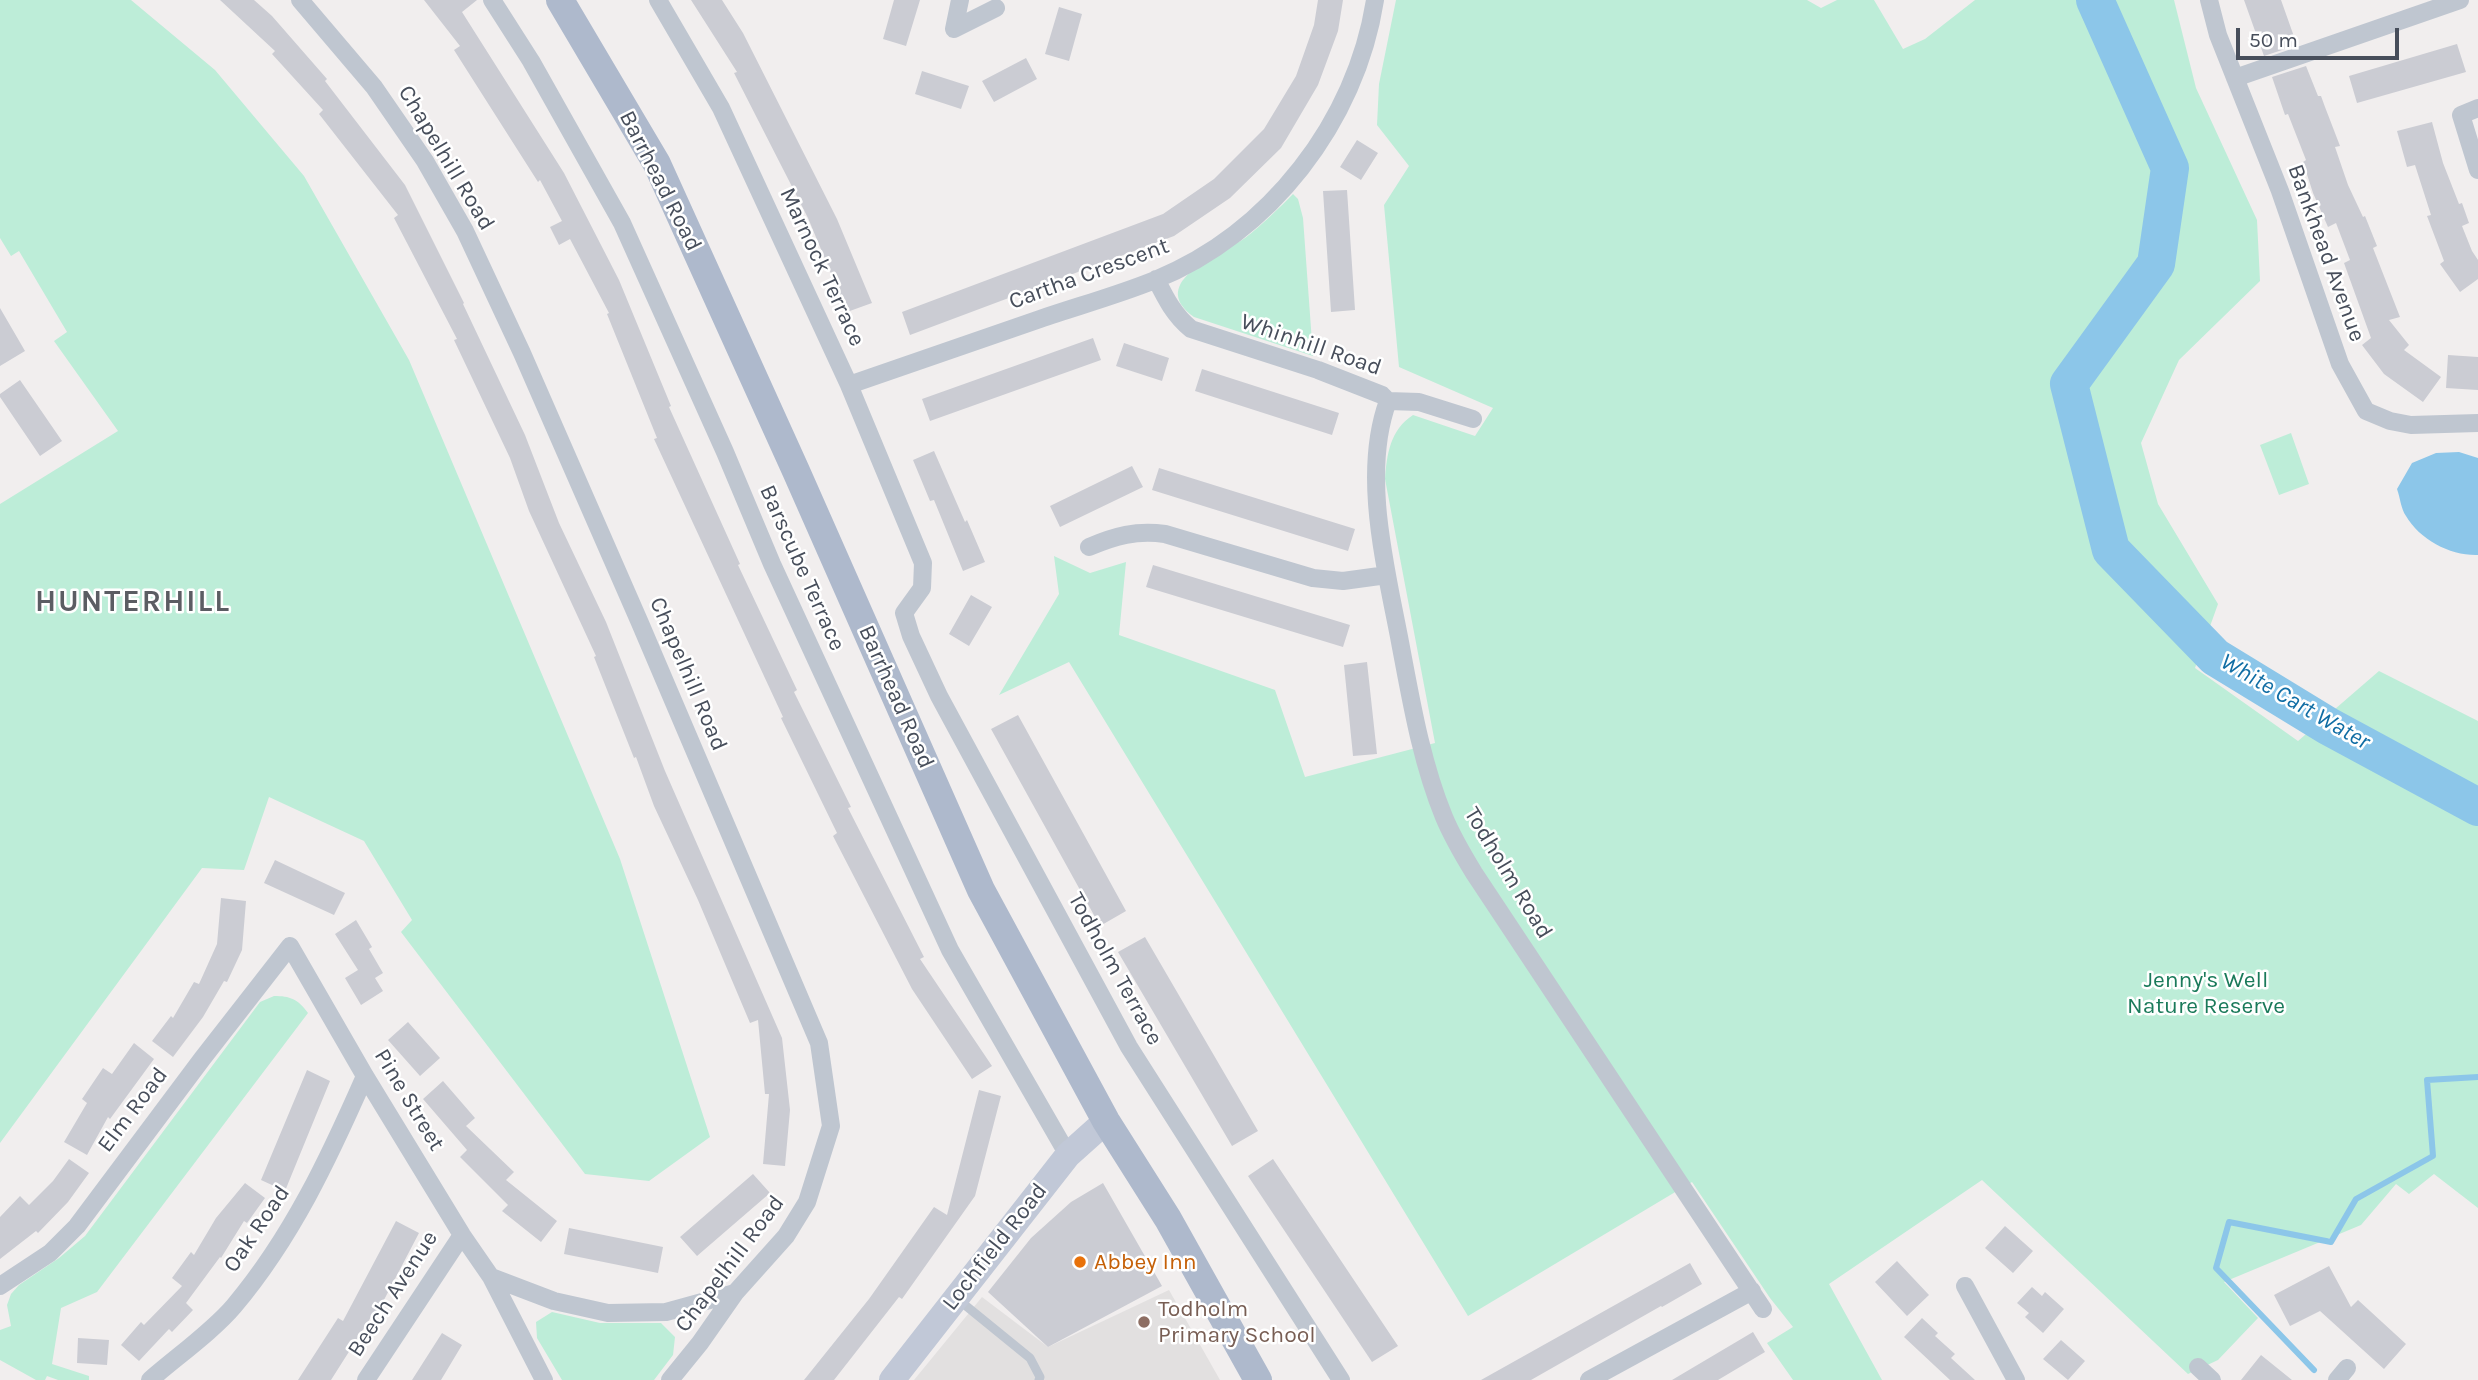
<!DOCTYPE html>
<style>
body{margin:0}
#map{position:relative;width:2478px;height:1380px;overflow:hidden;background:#f1eeee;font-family:Karla,sans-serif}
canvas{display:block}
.scale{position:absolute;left:2236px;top:28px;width:163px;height:32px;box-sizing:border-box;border:4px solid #474e5b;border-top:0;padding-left:9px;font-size:21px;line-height:24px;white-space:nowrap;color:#474e5b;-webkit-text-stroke:5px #fff;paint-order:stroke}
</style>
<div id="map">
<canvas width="2478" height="1380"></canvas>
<div class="scale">50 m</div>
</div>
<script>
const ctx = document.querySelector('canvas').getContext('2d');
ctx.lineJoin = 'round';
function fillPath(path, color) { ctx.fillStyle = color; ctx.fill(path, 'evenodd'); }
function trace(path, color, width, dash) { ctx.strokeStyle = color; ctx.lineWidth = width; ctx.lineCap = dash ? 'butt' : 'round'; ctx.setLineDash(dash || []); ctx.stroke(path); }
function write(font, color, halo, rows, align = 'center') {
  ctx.font = font + ' Karla,sans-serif'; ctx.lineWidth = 5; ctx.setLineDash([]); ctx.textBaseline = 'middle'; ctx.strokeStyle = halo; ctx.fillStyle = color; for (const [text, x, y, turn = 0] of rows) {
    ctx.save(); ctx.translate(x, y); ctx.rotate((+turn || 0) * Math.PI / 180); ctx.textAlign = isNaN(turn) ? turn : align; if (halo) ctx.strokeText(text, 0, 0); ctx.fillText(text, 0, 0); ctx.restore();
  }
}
const education = new Path2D(`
 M1169,1290L1220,1380H914L982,1297L1048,1347Z`);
const green = new Path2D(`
 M0,0H131L215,70L304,176L409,360L535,658L620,859L710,1137L649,1181L585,1174L401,932L412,920L364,841L269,797L244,870L202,868L0,1143V504L118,431L54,341L67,332L19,251L11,256L0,238Z
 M1396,0H1807L1821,8L1837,0H1874L1903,49L1925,39L1975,0H2174L2196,88L2257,220L2260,281L2179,360L2141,443L2158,504L2218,604L2195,668L2298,741L2379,671L2478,721V1208L2434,1174L2409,1194L2396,1184L2361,1225L2224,1282L2258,1318L2218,1360L2188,1374L1982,1180L1829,1284L1882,1380H1793L1767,1343L1793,1327L1770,1298L1692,1182L1468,1316L1069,662L999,695L1059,594L1054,556L1090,573L1126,562L1119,635L1275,690L1305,777L1435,743L1385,479C1387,454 1390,430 1413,415L1475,436L1493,408L1399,367L1384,205L1409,166L1377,125L1379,84Z
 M1293,194L1298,199L1303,218L1313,356L1194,317C1145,282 1222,254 1245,238C1262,225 1278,209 1293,194Z
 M2291,433L2309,484L2279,495L2260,445Z
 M274,996C290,996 298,999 308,1013L97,1292L61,1308L52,1364L89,1376V1380H58L47,1376L45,1380H36L0,1360V1330L11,1326L7,1305L11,1294L19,1285L59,1258L85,1236L260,1002Z
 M552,1312L600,1323H661L675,1337L673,1355L654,1380H562L537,1338L536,1322Z`);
const water = new Path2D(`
 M2459,452L2478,458V555C2451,556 2420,540 2406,516C2401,509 2400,497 2397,489L2412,463L2436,453Z`);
const stream = new Path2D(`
 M2314,1370L2216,1268L2229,1222L2331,1242L2356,1199L2433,1156L2427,1080L2478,1077`);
const river = new Path2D(`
 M2095,0L2170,168L2156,264L2069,384L2111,550L2215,657L2328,726L2478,807`);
const building = new Path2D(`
 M220,0H254L272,16L327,79L325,81L405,185L464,303L463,304L525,435L559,523L606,622L665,771L782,1038L790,1110L785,1166L763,1164L769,1094H765L758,1020L750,1023L698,900L654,806L636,757L634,758L594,657L596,656L529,511L510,458L454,340L457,339L394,218L398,215L319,114L323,110L272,54L275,51Z
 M424,0H477L462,12L564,173L619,280L671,406L669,407L740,564L738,565L797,690L794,692L851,807L848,808L924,957L920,959L992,1066L972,1079L912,989L833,836L837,833L781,718L783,717L654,439L657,438L607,314L609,313L570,239L559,245L550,227L562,221L540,180L538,182L454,50L460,46Z
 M691,0H722L743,33L837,219L872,303L847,312L808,218L734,73L737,72Z
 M894,0H920L906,46L883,39Z
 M1318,0H1343L1338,31L1318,85L1281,148L1230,198L1174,236L910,335L902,312L1163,214L1214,179L1264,129L1296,76L1314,25Z
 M2244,0H2281L2297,45L2264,56Z
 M1059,7L1082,14L1069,61L1045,54Z
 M2457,44L2466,72L2357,103L2349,76Z
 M1026,58L1037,79L994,102L982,81Z
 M2306,66L2318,96H2321L2325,107L2340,146L2335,147L2348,185L2363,217L2365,216L2377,246L2373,248L2400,317L2389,320L2409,345L2404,350L2441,377L2423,402L2384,374L2362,345L2371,338L2344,263L2350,260L2336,223L2328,227L2313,193L2303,162L2306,160L2288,114L2285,115L2272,77Z
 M922,71L969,86L961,109L915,94Z
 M2432,122L2443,163L2459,204L2462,203L2469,223L2462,226L2472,251L2478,260V279L2460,292L2440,264L2444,261L2427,216L2431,215L2415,165L2407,167L2397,131Z
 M1357,140L1378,153L1361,180L1340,167Z
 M1347,190L1355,310L1331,312L1323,191Z
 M0,308L25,351L0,366Z
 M1093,338L1101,360L930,421L922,399Z
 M1124,343L1169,358L1162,381L1116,366Z
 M2448,355L2478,357V390L2446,388Z
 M1202,369L1339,413L1332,435L1195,391Z
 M20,380L62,441L40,456L0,397V394Z
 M934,451L965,522L967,520L985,562L963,571L934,500L930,501L913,460Z
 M1132,466L1143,487L1060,527L1050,506Z
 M1159,468L1355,529L1348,551L1152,490Z
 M1153,565L1350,625L1343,647L1146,587Z
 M971,595L992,607L969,646L949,634Z
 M1367,662L1377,754L1353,756L1344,665Z
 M1018,715L1126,911L1100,926L991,729Z
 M275,860L345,893L334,915L264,883Z
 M221,898L246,901L242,950L227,982L224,981L203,1017L173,1057L152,1041L171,1016L173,1018L194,982L199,984L217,944Z
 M356,920L372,947L369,949L383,973L375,978L383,991L361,1005L345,978L358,970L335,934Z
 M1145,937L1258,1131L1232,1146L1118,952Z
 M408,1022L440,1058L420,1076L388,1040Z
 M134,1043L154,1059L110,1119L108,1117L87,1155L64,1142L87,1103L82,1099L103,1068L112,1074Z
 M307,1070L330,1081L285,1191L261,1180Z
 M443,1081L475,1118L466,1126L514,1172L506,1180L557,1221L541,1242L502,1211L508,1205L460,1157L467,1150L423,1099Z
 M979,1090L1001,1096L975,1196L902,1299L899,1297L834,1380H804L869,1299L934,1207L947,1215Z
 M69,1159L89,1173L68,1202L38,1233L36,1231L0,1259V1217L20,1196L29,1205L53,1181Z
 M1273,1159L1398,1346L1372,1362L1248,1176Z
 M753,1174L770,1193L697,1256L680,1237Z
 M245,1183L265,1198L247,1223L244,1221L221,1258L220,1257L186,1303L193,1310L172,1332L169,1329L139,1361L121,1345L141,1322L144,1325L182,1286L172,1278L191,1252L194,1255L216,1218Z
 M1103,1183L1162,1286L1048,1347L988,1292L1031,1238L1071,1202Z
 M396,1221L419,1233L374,1319L371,1317L331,1380H298L338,1318L343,1321Z
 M2005,1226L2033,1251L2013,1273L1985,1248Z
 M569,1228L663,1247L658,1273L564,1254Z
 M1897,1261L1929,1295L1907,1316L1875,1282Z
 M1690,1263L1702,1284L1662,1307L1661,1306L1531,1380H1481Z
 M2329,1266L2351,1307L2358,1300L2406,1344L2384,1369L2320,1311L2290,1326L2274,1295Z
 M2032,1287L2042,1296L2045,1292L2064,1309L2043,1333L2025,1317L2029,1313L2017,1303Z
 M1922,1318L1938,1333L1935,1336L1955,1354L1951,1358L1975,1380H1950L1904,1337Z
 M1753,1332L1765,1352L1718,1380H1672Z
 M442,1333L462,1345L441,1380H412Z
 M78,1338L109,1340L107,1365L77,1363Z
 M2061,1340L2085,1361L2068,1380L2043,1359Z
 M2261,1355L2292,1380H2241Z`);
const lane = new Path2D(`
 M960,1301L1030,1358L1040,1377L1039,1380`);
const street = new Path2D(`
 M300,0L374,87L425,161L465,231L522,353L640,623L819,1043L831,1126L807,1202L786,1236L735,1293L700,1343L670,1380
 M492,0L531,61L622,223L725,452L772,564L950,950L1068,1155
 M658,0L721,108L849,385L923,563L922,588L904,613L911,636L939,696L1129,1047L1341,1380
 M960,0L954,29L996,8
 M2209,0L2218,35L2280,191L2340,364L2366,411L2390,421L2411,425L2478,423
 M2235,78L2460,0
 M2478,108L2461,115L2478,170
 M1156,279C1166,299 1174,315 1191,329L1318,370L1382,395L1388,401L1419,402L1473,419
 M849,385C913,363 976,341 1040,319C1078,306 1118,295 1155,280C1270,233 1356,122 1375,0
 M1388,401C1361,474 1386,568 1400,642C1411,700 1421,761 1444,817C1452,836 1463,855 1474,873L1763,1309
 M1089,547C1115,536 1136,530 1165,534L1313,578L1343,581L1387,575
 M491,1277L544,1380
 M0,1286L50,1253L77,1226L202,1059L290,946L365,1076L462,1235L491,1277L554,1301L608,1313L666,1312L735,1293
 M1965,1286L2016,1380
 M2198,1367L2212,1380
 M150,1380C175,1358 213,1331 234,1306C292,1237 329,1158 365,1076
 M366,1380L462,1235
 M1589,1380L1752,1291
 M2337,1380L2347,1368`);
const secondary = new Path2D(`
 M892,1380L1068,1155L1106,1121`);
const primary = new Path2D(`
 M560,0L657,164L796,471L981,890L1106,1121L1168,1219L1258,1380`);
const markers = [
 [1080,1262,7,"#e8710a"],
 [1144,1322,7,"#8d6e63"]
];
const streetNames = [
 ["Chapelhill Road",446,158,59],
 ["Barrhead Road",660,181,63],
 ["Bankhead Avenue",2326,253,70],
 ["Marnock Terrace",822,267,65],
 ["Cartha Crescent",1089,274,-20],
 ["Whinhill Road",1311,345,19],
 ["Barscube Terrace",802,568,66],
 ["Chapelhill Road",688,674,67],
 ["Barrhead Road",896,697,66],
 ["Todholm Road",1508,873,59],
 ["Todholm Terrace",1115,969,61],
 ["Pine Street",409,1100,59],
 ["Elm Road",133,1110,-53],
 ["Oak Road",257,1229,-56],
 ["Lochfield Road",995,1247,-52],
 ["Chapelhill Road",730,1264,-53],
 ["Beech Avenue",393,1294,-57]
];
const parkNames = [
 ["Jenny's Well",2206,980],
 ["Nature Reserve",2206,1006]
];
const foodNames = [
 ["Abbey Inn",1094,1262]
];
const educationNames = [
 ["Todholm",1158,1309],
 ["Primary School",1158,1335]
];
const waterNames = [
 ["White Cart Water",2295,702,30]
];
const districtNames = [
 ["HUNTERHILL",133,602]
];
fillPath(education, '#e2e0e0');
fillPath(green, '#bdedd8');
fillPath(water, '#8cc6e9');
trace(stream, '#8cc6e9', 6);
trace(river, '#8cc6e9', 38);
fillPath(building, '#cbccd3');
trace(lane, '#bfc6d0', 9);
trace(street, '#bfc6d0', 18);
trace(secondary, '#c1c8d7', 26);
trace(primary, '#aeb9cc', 28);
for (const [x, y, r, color] of markers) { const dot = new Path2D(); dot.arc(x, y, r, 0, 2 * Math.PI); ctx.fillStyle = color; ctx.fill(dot); trace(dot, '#fff', 2.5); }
write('23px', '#474e5b', '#fff', streetNames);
write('23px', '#1a7a5a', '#fff', parkNames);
write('23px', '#c56008', '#fff', foodNames, 'left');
write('23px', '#785e54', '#fff', educationNames, 'left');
write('italic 24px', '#106da4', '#fff', waterNames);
ctx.letterSpacing = '2px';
write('bold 30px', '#5b5d63', '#fff', districtNames);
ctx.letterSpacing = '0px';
</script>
